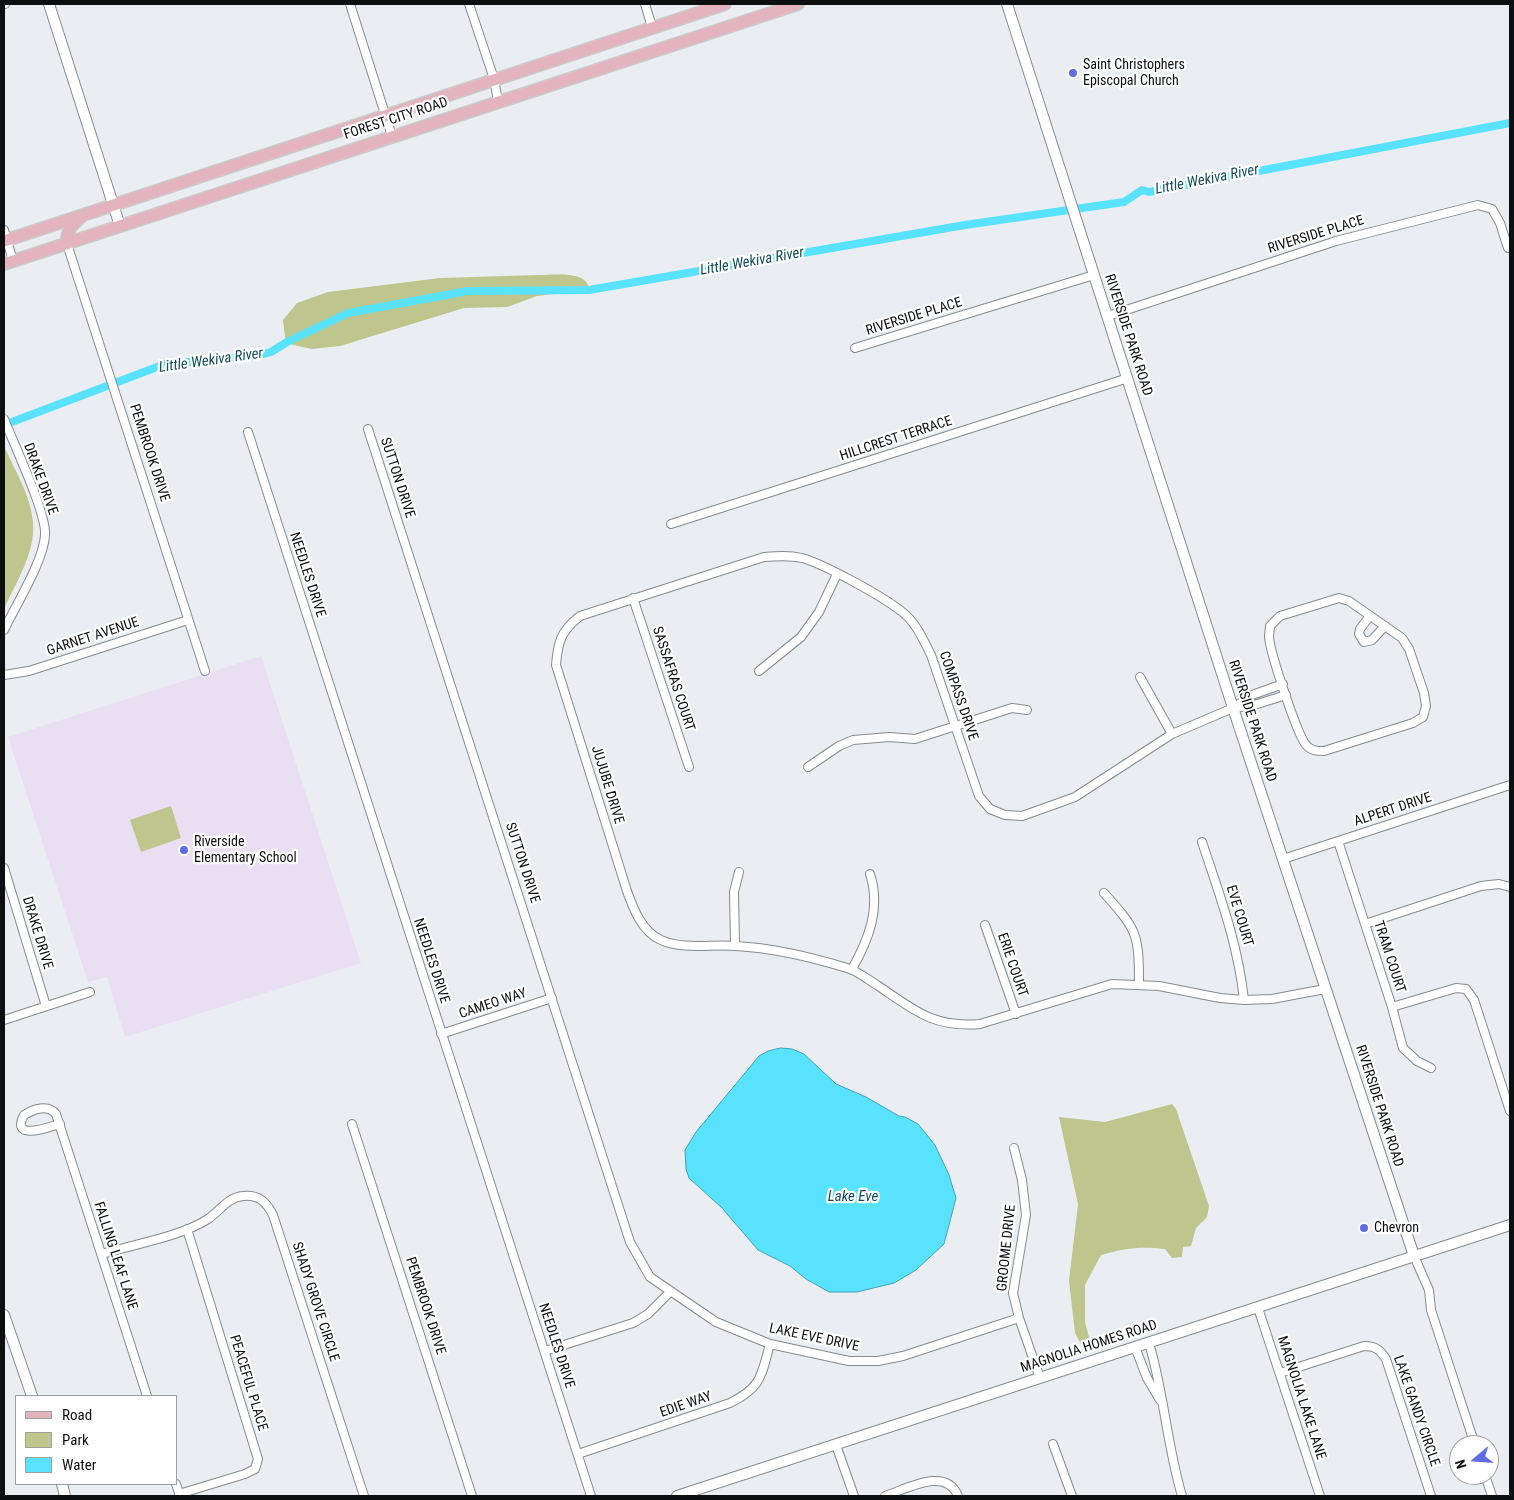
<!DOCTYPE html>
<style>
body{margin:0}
#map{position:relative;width:1514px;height:1500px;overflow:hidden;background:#eaeef2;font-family:"Roboto Condensed",sans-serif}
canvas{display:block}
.frame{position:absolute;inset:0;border:5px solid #0d0e0f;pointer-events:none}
.legend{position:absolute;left:15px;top:1395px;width:162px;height:90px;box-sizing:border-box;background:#fff;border:1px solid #9e9f9f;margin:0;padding:6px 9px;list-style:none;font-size:15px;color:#0d0e0f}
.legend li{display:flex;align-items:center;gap:10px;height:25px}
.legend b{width:25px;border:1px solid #9e9f9f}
.north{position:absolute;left:1449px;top:1435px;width:50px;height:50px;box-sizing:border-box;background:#fff;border:1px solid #9e9f9f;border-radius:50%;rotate:252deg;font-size:14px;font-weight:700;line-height:20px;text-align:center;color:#0d0e0f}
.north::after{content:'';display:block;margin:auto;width:18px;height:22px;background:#5f6ce4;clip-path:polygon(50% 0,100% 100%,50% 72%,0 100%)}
</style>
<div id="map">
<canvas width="1514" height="1500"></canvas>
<div class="frame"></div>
<ul class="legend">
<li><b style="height:6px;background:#e3b4be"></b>Road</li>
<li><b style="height:14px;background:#bec58d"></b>Park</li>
<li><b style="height:14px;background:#58e2fe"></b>Water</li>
</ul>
<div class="north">N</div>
</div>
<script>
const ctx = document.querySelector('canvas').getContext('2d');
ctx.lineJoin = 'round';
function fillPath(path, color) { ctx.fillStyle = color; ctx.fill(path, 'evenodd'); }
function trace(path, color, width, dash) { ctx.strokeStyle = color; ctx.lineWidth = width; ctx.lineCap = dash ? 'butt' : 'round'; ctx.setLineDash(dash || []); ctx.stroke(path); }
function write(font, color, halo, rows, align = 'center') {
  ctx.font = font + ' "Roboto Condensed",sans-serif'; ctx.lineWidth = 4.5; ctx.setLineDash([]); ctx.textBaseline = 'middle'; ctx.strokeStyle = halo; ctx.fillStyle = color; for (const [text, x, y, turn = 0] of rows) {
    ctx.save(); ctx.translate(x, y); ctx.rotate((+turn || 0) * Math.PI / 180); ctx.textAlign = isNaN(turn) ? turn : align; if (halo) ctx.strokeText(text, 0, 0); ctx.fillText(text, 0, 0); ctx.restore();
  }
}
const education = new Path2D(`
 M261,656L361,963L125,1037L107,977L88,982L8,737Z`);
const green = new Path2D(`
 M539,275C553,275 589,270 589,290L537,296L507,307L464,308L340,346L312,349L289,344L285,337L283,320L297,303L328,292L440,278Z
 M4,446C14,469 31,496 33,522C36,552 16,582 4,609Z
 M171,806L181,838L141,852L130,820Z
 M1172,1104L1176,1109L1209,1206L1207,1217L1196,1228L1191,1246L1183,1247L1182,1257L1172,1258L1165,1249C1142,1246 1124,1248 1101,1255L1085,1285V1322L1091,1345L1083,1348L1075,1333L1069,1281L1078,1204L1059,1117L1105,1122Z`);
const water = new Path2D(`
 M781,1048L792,1049L804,1054L836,1084L866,1097L899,1116L905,1117L918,1124L935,1145L949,1175L956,1198L944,1244L916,1270L894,1283L857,1292H829L806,1279L790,1266L758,1250L722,1208L689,1178L686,1169L685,1150L696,1132L759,1056L768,1051Z`);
const canal = new Path2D(`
 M4,425L165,364L256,356L271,352L287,342L348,313L468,291L589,290L965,225L1124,202L1142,190L1149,192L1510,123`);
const street = new Path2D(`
 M4,4H5
 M350,4L392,136
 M469,4L494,79L498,101
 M645,4L652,27
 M4,230L13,261
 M67,244L205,671
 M1108,316L1336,241L1478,205L1492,209L1500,223L1508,248
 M855,348L1094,275
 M4,419C13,442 47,514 45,535C44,560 16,605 4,630
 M368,429L630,1242L650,1277L716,1322L770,1344L849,1361H878L903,1356L1019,1318
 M248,432L591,1496
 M671,524L1128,378
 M633,598L689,767
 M1339,598L1349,601L1402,638L1409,649L1424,693L1426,706L1423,717L1413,723L1324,751C1318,751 1312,751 1307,746C1298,738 1270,652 1269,637C1269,634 1270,629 1270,626L1280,616Z
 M1370,616L1360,629L1359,634L1364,642L1372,640L1385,626
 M759,671L801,637L819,612L837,574
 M4,675L29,671L188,620
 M1140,677L1172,734
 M1283,684L1252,695L1233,708L1172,734L1075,797L1053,805L1022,816L1005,815L990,809L979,796L931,655C923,639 915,621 901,611C882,596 824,564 802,558C789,555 777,556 764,557L580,616C561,631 558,641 556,665L627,891C633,908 642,932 661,940C683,950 712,944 736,946C774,948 811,957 847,968C858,971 867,979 877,985C914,1010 933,1028 980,1024L1112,984L1159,986L1220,998L1244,1000L1272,999L1325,989
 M1235,708L1254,705L1286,695
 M808,767L839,746L853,740L889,737L915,739L1012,708L1027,710
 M1338,841L1392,1007L1403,1048L1417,1061L1431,1068
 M1202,842C1220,896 1238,944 1244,1000
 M1283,859L1510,785
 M4,868L46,1006
 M1104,893C1137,930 1139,933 1139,984
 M1365,924L1481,886L1499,884L1510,887
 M985,925L1016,1014
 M735,945L734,892L739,872
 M852,969C869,939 881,908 870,874
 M1392,1007L1456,988L1466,989L1474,1000L1510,1111
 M4,1020L90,992
 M441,1034L552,998
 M60,1124C49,1127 10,1142 24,1115C34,1109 48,1104 56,1114L147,1396
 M352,1124L472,1496
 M1014,1148L1022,1180L1026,1215L1013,1293L1019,1318L1040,1378
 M102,1254C134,1244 180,1237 208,1219C220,1211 228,1197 243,1196C259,1194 267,1203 273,1215L364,1496
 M1414,1256L1429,1290L1431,1310L1475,1445
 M1258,1308L1320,1496
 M1149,1343C1164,1393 1167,1446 1182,1496
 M1135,1347L1147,1378L1160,1400
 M545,1351L633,1323L648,1314L670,1292
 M1280,1373L1364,1346C1376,1346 1380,1350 1386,1359L1431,1496
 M1053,1444L1072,1496
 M836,1445L854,1496
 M578,1454L730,1403C762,1387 761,1376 770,1344
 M1485,1475L1492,1496
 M176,1484L180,1496
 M179,1494L245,1474L255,1469L258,1459L187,1229
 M885,1496C907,1489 946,1466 958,1496`);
const secondary = new Path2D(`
 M49,4L120,226
 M1007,4L1233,708L1414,1256
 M4,1315L32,1396
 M62,1484L65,1496
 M677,1496L1510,1225`);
const primary = new Path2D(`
 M4,241L725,4
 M67,244C66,231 71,226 81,217
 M4,264L798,4`);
const markers = [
 [1073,73,5,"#5f6ce4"],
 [184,850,5,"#5f6ce4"],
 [1364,1228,5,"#5f6ce4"]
];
const poiNames = [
 ["Saint Christophers",1083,65],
 ["Episcopal Church",1083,81],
 ["Riverside",194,842],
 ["Elementary School",194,858],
 ["Chevron",1374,1228]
];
const streetNames = [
 ["FOREST CITY ROAD",396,119,-18],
 ["RIVERSIDE PLACE",1316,235,-17],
 ["RIVERSIDE PLACE",914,317,-17],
 ["RIVERSIDE PARK ROAD",1128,335,72],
 ["HILLCREST TERRACE",896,439,-18],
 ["PEMBROOK DRIVE",149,453,72],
 ["SUTTON DRIVE",397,478,72],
 ["DRAKE DRIVE",40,479,70],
 ["NEEDLES DRIVE",307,575,72],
 ["GARNET AVENUE",93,637,-18],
 ["SASSAFRAS COURT",673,679,72],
 ["COMPASS DRIVE",958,696,71],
 ["RIVERSIDE PARK ROAD",1252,721,72],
 ["JUJUBE DRIVE",607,785,73],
 ["ALPERT DRIVE",1393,810,-18],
 ["SUTTON DRIVE",522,863,72],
 ["EVE COURT",1239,916,73],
 ["DRAKE DRIVE",37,933,73],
 ["TRAM COURT",1389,957,72],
 ["NEEDLES DRIVE",431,961,72],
 ["ERIE COURT",1012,965,71],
 ["CAMEO WAY",493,1004,-18],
 ["RIVERSIDE PARK ROAD",1379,1106,72],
 ["GROOME DRIVE",1007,1248,-84],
 ["FALLING LEAF LANE",115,1256,72],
 ["SHADY GROVE CIRCLE",315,1302,72],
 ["PEMBROOK DRIVE",425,1306,72],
 ["LAKE EVE DRIVE",814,1338,12],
 ["NEEDLES DRIVE",556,1346,72],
 ["MAGNOLIA HOMES ROAD",1089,1347,-18],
 ["PEACEFUL PLACE",248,1383,73],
 ["MAGNOLIA LAKE LANE",1301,1398,72],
 ["EDIE WAY",686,1405,-19],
 ["LAKE GANDY CIRCLE",1416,1411,71]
];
const waterNames = [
 ["Little Wekiva River",1207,180,-11],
 ["Little Wekiva River",752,262,-10],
 ["Little Wekiva River",211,361,-8],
 ["Lake Eve",853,1197]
];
fillPath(education, '#eadef2');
fillPath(green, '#bec58d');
fillPath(water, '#58e2fe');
trace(water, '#42a2b6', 1);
trace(canal, '#58e2fe', 8);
trace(street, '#868a8e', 10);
trace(secondary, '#868a8e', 12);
trace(primary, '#cacaca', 14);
trace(street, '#fff', 8);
trace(secondary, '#fff', 10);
trace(primary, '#e3b4be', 11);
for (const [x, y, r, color] of markers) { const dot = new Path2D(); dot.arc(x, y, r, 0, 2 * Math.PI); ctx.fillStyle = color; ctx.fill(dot); trace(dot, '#fff', 2); }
write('14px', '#0d0e0f', '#fff', poiNames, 'left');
write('14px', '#0d0e0f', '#fff', streetNames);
write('italic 15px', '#114e59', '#fff', waterNames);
</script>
